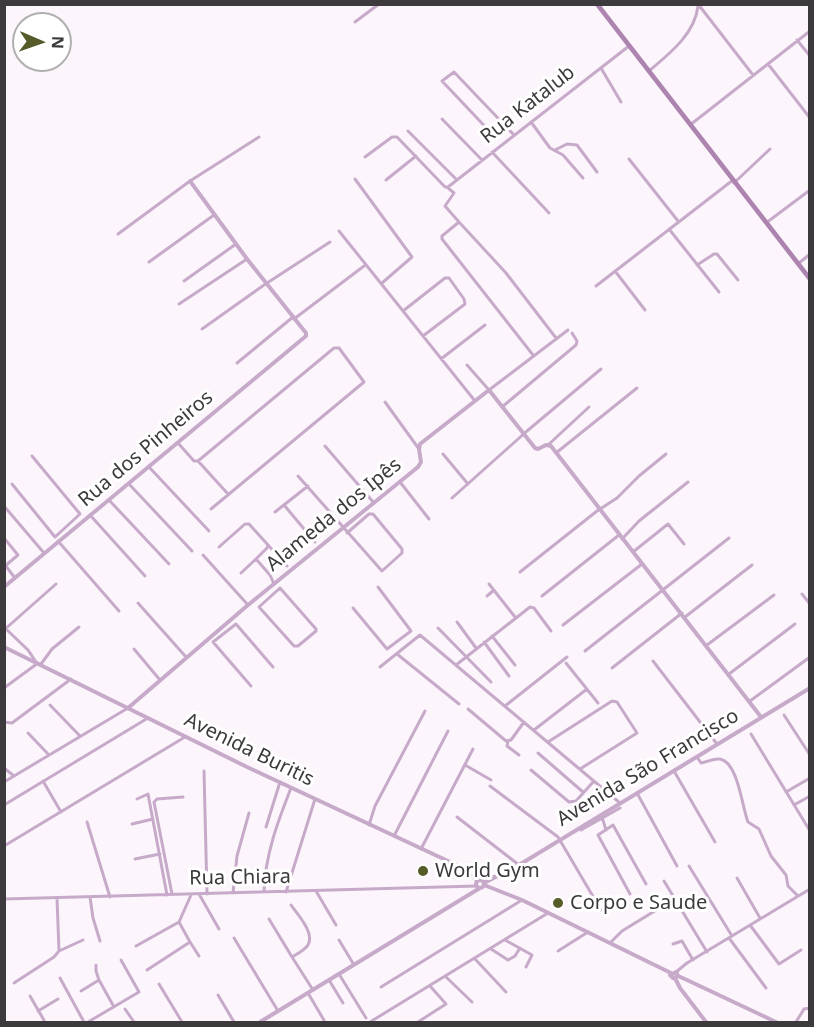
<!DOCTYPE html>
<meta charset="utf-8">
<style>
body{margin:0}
#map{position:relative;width:814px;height:1027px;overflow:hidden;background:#fcf6fc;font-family:"Noto Sans",sans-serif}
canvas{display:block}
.frame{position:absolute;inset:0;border:6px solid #3c3a3c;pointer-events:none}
.north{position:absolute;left:12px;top:12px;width:60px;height:60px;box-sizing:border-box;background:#fff;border:2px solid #b1b0b1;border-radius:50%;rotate:92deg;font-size:16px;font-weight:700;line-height:24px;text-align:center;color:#3c3a3c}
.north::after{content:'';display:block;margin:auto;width:21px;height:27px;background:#565b29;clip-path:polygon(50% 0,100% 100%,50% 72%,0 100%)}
</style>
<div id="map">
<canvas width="814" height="1027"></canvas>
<div class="frame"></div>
<div class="north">N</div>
</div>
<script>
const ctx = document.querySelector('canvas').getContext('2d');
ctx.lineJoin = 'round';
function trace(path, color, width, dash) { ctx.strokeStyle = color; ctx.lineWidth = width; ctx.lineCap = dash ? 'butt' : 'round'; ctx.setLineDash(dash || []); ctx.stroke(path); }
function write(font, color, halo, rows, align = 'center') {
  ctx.font = font + ' "Noto Sans",sans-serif'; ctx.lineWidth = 6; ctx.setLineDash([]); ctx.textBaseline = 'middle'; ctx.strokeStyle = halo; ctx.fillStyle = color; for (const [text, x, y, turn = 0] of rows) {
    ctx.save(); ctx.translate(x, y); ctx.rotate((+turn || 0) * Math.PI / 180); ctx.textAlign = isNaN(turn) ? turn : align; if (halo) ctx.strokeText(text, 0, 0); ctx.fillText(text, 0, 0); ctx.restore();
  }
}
const minor = new Path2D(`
 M698,4L753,75
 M355,22L379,4
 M797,40L810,56
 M768,64L810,118
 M601,68L621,102
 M649,71C669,54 695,34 698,6
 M442,119L482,160
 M531,122L550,148L563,155L583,178
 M505,125L494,136L442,81L454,72L514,135
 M690,125L810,31
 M408,131L457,180
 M555,150L567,144L577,145L597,172
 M492,152L549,213
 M365,157L392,137H397L445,187H448L629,46
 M629,159L678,221
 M355,179L412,257L382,283
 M386,180L416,156
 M734,183L770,149
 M447,187L454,193L445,206L459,222
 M766,223L810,190
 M669,229L719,292
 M339,231L475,401
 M118,234L190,181L259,137
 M149,262L214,215
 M798,264L810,254
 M697,265L714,254H717L738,280
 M615,271L645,310
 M184,281L236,244
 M596,286L733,180
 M179,304L247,259
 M403,311L445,278H449L464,299L465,304L423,336
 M294,319L364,266
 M202,329L264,285L330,242
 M533,355L442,239V236L459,222L506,273L556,338
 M441,359L485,325
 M237,363L293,317
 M467,365L489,390L568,330
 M385,402L419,449
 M502,407L576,345L577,341L572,333
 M178,443L194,461H198
 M548,445L589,407
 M325,446L374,503
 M556,453L637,388
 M443,454L468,484
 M149,467L209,531
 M298,476L382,571L402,553V549L373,514H369L347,533
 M400,482L429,519
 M12,484L55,537L80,514L32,456
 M129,484L192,551
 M452,498L527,431L601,369
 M109,500L169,564
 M284,505L315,542
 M4,506L44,553
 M211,509L364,382L339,348H334L198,461L228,494
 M275,512L308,486
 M90,515L145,576
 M4,538L18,555L5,566
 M622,539L639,521L688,482
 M58,541L119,611
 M268,545L287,566
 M219,547L245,524H249L268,545L267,548L256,559L270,575L274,584
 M633,552L668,524L684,544
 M203,555L248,605
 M5,565L15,578
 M520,572L597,511L617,498L639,476L666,454
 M241,573L256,559
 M489,584L515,617
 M280,588L316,629V631L298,646H294L259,607Z
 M802,594L810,604
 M487,596L494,590
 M542,596L619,535
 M138,603L186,657
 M353,608L387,649L411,631L378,587
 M685,617L752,565
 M457,622L476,648
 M563,625L642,564
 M438,628L491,682
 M6,629L28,650L36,662
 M4,630L56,584
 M492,636L515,665
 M484,642L509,676
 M707,645L774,595
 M134,649L160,680
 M585,651L729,538
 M397,654L459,704
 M653,661L717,744
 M566,663L598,703
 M41,664L52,649L79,627
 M456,665L530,607L534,608L551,631
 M380,667L420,635L620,803
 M612,668L682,613
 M729,674L795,624
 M251,686L213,642L236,624L273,667
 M4,688L38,663
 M750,701L810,657
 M50,705L80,736
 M505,706L567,657
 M468,709L506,741L511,740L524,722
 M784,715L810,755
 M4,722L12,723L71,679
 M534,730L587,689
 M28,733L49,755
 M751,734L810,831
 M508,741L507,746L519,755
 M548,742L612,701L617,702L637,733L580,769
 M538,753L583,792
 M697,757L701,763C708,762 713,758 720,759C738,762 742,807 748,822L759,829L771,856L786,875L788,886L798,896
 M465,765L491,780
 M4,768L14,776
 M531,770L569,802L576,801L594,781
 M204,771L207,894
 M674,771L715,842
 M43,781L61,812
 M4,782L128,708
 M490,786L558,837L601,910
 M786,792L810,778
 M637,793L677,866
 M137,799L148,794L167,895
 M4,805L148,718
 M794,805L810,796
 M457,817L519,865
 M602,817L606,830
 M87,822L110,897
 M132,824L153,819
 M369,825L375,806L425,711
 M266,827L280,782
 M581,830L620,808
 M394,836L448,731
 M4,846L185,737
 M421,849L473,749
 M135,859L160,854
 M689,866L732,936
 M737,878L760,918
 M664,881L707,952
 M316,891L336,925
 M264,892C265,855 278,821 291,788
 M286,892L315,799
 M233,893L237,856L249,813
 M172,894L154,802L157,799L183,797
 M199,894L219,929
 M630,894L598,835L613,825L646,884
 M90,897L93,918L100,941
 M4,899L477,886
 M291,905C298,915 315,933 308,945C305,950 297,954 292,957L313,990
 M269,919L292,957
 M750,925L779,964L801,950
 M234,938L278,1011
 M729,938L766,988
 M339,940L354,965
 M505,940L532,955L526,967
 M190,942L199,956
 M611,942L622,931L671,901
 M673,944L682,941L693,960
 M136,946L179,922L191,895
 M491,949L508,960L515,956L520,948
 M59,951L83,940
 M558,951L588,932
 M475,959L506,992
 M96,965V971L99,980
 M147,970L190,942L179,922
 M676,972L687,963L810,889
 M339,974L366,1018
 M445,976L472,1002
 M60,978L84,1022
 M329,980L343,1003
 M14,983L54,957L59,951L57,898
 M159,984L182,1022
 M381,987L522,900
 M81,991L99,980L114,1007
 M308,993L325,1022
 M218,995L234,1022
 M30,996L45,1022
 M125,1009L134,1022
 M38,1011L58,999
 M88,1022L139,992L121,960
 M370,1022L548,913
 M418,1022L446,1004L430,986
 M796,1022L804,1009L810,1008`);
const tertiary = new Path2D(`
 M4,587L306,336V333L247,259L190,181
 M4,647L247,767L463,868L478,881
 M128,708L248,605L418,467L421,462L419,449L420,444L489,390L535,448L538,449L546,445L551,446L761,717
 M482,880L498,876
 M476 884a4 4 0 1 1 8 0a4 4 0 1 1-8 0Z
 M484,883L519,865L810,688
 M484,885L522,900L671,973
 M678,976L676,972L670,975L673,978L678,976L687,980L776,1022
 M675,978L680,988L706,1022
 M260,1022L480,888`);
const secondary = new Path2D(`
 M597,4L810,279`);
const markers = [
 [423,871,6,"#565b29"],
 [558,903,6,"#565b29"]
];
const streetNames = [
 ["Rua Katalub",528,105,-38],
 ["Rua dos Pinheiros",146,449,-40],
 ["Alameda dos Ipês",334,515,-39],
 ["Avenida Buritis",249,750,26],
 ["Avenida São Francisco",648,768,-31],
 ["Rua Chiara",240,878,-1]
];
const poiNames = [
 ["World Gym",435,871],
 ["Corpo e Saude",570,903]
];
trace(minor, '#c7aac9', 3);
trace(tertiary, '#c7aac9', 4);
trace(secondary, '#ad83b0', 4.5);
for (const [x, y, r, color] of markers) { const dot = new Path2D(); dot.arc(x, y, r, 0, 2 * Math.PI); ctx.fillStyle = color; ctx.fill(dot); trace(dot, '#fff', 2); }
write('20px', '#3c3a3c', '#fff', streetNames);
write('20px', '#3c3a3c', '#fff', poiNames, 'left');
</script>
